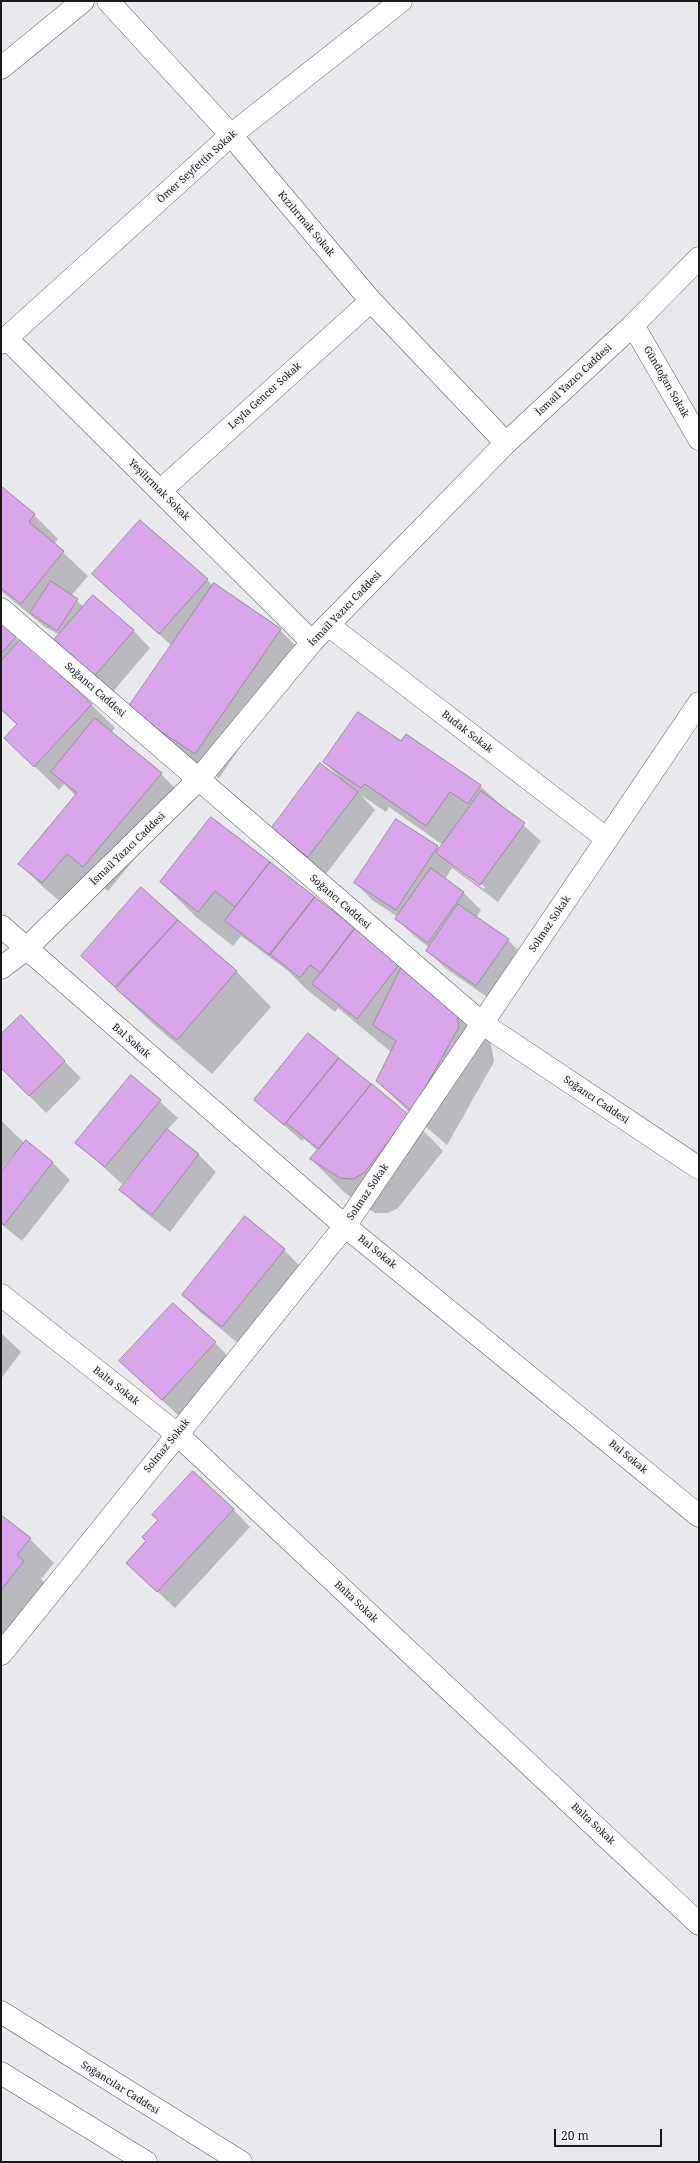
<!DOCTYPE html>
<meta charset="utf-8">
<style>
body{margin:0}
#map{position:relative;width:700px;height:2163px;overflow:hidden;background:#e9e8ed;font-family:"Noto Serif",serif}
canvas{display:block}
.frame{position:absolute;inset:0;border:2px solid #19191a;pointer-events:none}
.scale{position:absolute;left:554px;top:2129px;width:108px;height:18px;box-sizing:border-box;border:2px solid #19191a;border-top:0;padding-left:5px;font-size:12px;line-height:14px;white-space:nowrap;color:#19191a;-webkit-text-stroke:3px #f6f5fa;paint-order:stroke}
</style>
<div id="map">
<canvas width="700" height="2163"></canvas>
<div class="frame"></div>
<div class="scale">20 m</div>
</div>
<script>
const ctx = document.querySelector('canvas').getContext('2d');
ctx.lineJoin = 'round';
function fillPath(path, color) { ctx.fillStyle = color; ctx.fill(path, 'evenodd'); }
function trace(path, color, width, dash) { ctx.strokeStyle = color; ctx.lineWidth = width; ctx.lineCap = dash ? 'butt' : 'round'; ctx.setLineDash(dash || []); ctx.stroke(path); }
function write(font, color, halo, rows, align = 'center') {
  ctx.font = font + ' "Noto Serif",serif'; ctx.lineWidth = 3; ctx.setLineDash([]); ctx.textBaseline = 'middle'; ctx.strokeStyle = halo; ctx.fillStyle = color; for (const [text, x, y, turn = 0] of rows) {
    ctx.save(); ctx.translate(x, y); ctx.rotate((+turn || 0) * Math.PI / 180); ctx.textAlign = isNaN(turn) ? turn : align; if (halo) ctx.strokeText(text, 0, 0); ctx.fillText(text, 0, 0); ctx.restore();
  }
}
const shadow = new Path2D(`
 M1,488L34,515L58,539L54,544L88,576L71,596L84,607L133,630L150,648L111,694L60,635L45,627L1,591Z
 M93,574L207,580L213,586L280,630L304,654L219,778L153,733L172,646Z
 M1,625L91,704L115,728L111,733L161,774L185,798L108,891L91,877L67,907L44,888L20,864L76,796L64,784L59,790L5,738L17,725L1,710Z
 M402,743L480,786L541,841L498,902L452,868L445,879L464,893L481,910L476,918L508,940L525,957L494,1002L445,968L428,951L430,948L414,936L397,919L398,917L372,900L355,882L438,847L440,849L443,845L389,807L386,812L361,795L375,810L326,874L289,846L341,779L324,762ZM455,866L485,887L484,889L455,868Z
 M211,818L490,1038L494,1062L447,1145L412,1115L377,1081L391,1052L338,1008L335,1012L306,989L288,971L241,936L233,946L196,917L161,882Z
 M141,889L237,972L271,1007L212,1074L152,1023L82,956Z
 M21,1017L81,1078L46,1113L1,1067V1035Z
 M308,1034L409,1116L443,1151L398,1208L388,1213H375L346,1194L311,1159L318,1151L304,1139L302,1141L255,1100Z
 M132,1076L178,1118L167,1130L199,1155L216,1172L170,1232L138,1207L121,1190L136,1171L134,1170L122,1184L76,1142Z
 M1,1120L25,1144L26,1142L53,1163L70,1180L22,1241L1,1224V1174L15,1155L14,1154L1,1170Z
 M284,1250L301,1267L239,1344L200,1312L183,1295Z
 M1,1333L21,1352L1,1379Z
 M215,1343L232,1360L180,1417L120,1361Z
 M233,1509L250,1527L175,1608L145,1580Z
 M1,1516L30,1539L54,1563L41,1579L47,1585L6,1638L1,1633Z`);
const building = new Path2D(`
 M1,486L35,514L29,522L64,551L21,604L1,588Z
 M140,520L208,579L159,634L92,574Z
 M51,581L78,599L57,631L30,613Z
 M214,583L281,629L195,754L127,709Z
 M93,595L134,630L93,678L52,642Z
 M1,623L16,637L1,654Z
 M21,639L92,704L34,767L4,738L17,724L1,709V661Z
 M358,712L401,741L406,734L481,785L468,804L450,792L426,826L365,784L361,788L323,762Z
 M95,718L162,773L83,867L67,854L42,883L18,864L77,793L51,772Z
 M320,763L358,792L308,857L271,829Z
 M481,791L525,823L480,885L436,853Z
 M211,817L270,862L235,907L215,891L198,912L160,882Z
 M396,819L438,846L396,910L354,883Z
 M270,862L315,897L270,955L225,921Z
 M431,868L464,892L428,943L395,919Z
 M141,887L178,920L115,987L81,956Z
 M315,897L355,928L321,973L310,965L300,978L270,954Z
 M458,904L509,939L476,986L426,951Z
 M178,920L237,971L177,1040L116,989Z
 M355,928L400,963L357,1019L312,984Z
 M402,966L455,1002L459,1027L412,1111L376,1081L396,1041L373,1025Z
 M21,1015L65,1061L29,1096L1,1068V1034Z
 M308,1033L339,1058L284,1125L254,1100Z
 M339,1058L371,1084L319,1149L286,1123Z
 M131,1075L161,1100L105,1167L75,1143Z
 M372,1084L409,1115L364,1173L353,1179L340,1178L310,1159Z
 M167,1129L199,1154L152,1215L119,1190Z
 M26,1140L53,1162L4,1225L1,1222V1172Z
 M245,1216L285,1249L222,1327L182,1295Z
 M173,1303L216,1342L162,1400L119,1361Z
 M193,1471L234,1509L157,1592L126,1563L146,1541L142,1537L158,1520L152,1515Z
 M1,1515L31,1538L17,1555L24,1561L1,1590Z`);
const minor = new Path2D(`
 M108,1L231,135L371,301L506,443
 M1,68L83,1
 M633,325L699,439
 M6,338L312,642
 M1,343L231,135L401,1
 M160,491L371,301
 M1,609L483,1024L699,1168
 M328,625L607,839
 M1,926L345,1226L699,1516
 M1,1295L177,1434L699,1924
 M1,1654L345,1226L699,703`);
const tertiary = new Path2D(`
 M1,968L26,949L198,780L312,642L328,625L506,443L633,325L699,258`);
const secondary = new Path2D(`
 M1,2012L241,2162
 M1,2073L146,2162`);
const streetNames = [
 ["Ömer Seyfettin Sokak",197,167,-42],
 ["Kızılırmak Sokak",306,224,50],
 ["İsmail Yazıcı Caddesi",574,380,-43],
 ["Gündoğan Sokak",666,382,60],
 ["Leyla Gencer Sokak",265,396,-42],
 ["Yeşilırmak Sokak",159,490,45],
 ["İsmail Yazıcı Caddesi",345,609,-46],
 ["Soğancı Caddesi",95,690,41],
 ["Budak Sokak",467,732,38],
 ["İsmail Yazıcı Caddesi",128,849,-44],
 ["Soğancı Caddesi",340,902,41],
 ["Solmaz Sokak",550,924,-56],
 ["Bal Sokak",131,1041,41],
 ["Soğancı Caddesi",596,1100,34],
 ["Solmaz Sokak",368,1192,-56],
 ["Bal Sokak",377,1252,39],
 ["Balta Sokak",116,1386,38],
 ["Solmaz Sokak",167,1446,-51],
 ["Bal Sokak",628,1457,39],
 ["Balta Sokak",356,1602,43],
 ["Balta Sokak",593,1824,43],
 ["Soğancılar Caddesi",120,2088,32]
];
fillPath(shadow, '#0003');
fillPath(building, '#d9a5eb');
trace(building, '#949095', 1);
trace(minor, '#5f5e62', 23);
trace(tertiary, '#5f5e62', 23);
trace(secondary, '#5f5e62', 23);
trace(minor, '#fff', 22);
trace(tertiary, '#fff', 22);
trace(secondary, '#fff', 22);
write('10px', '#19191a', '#f6f5fa', streetNames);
</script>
